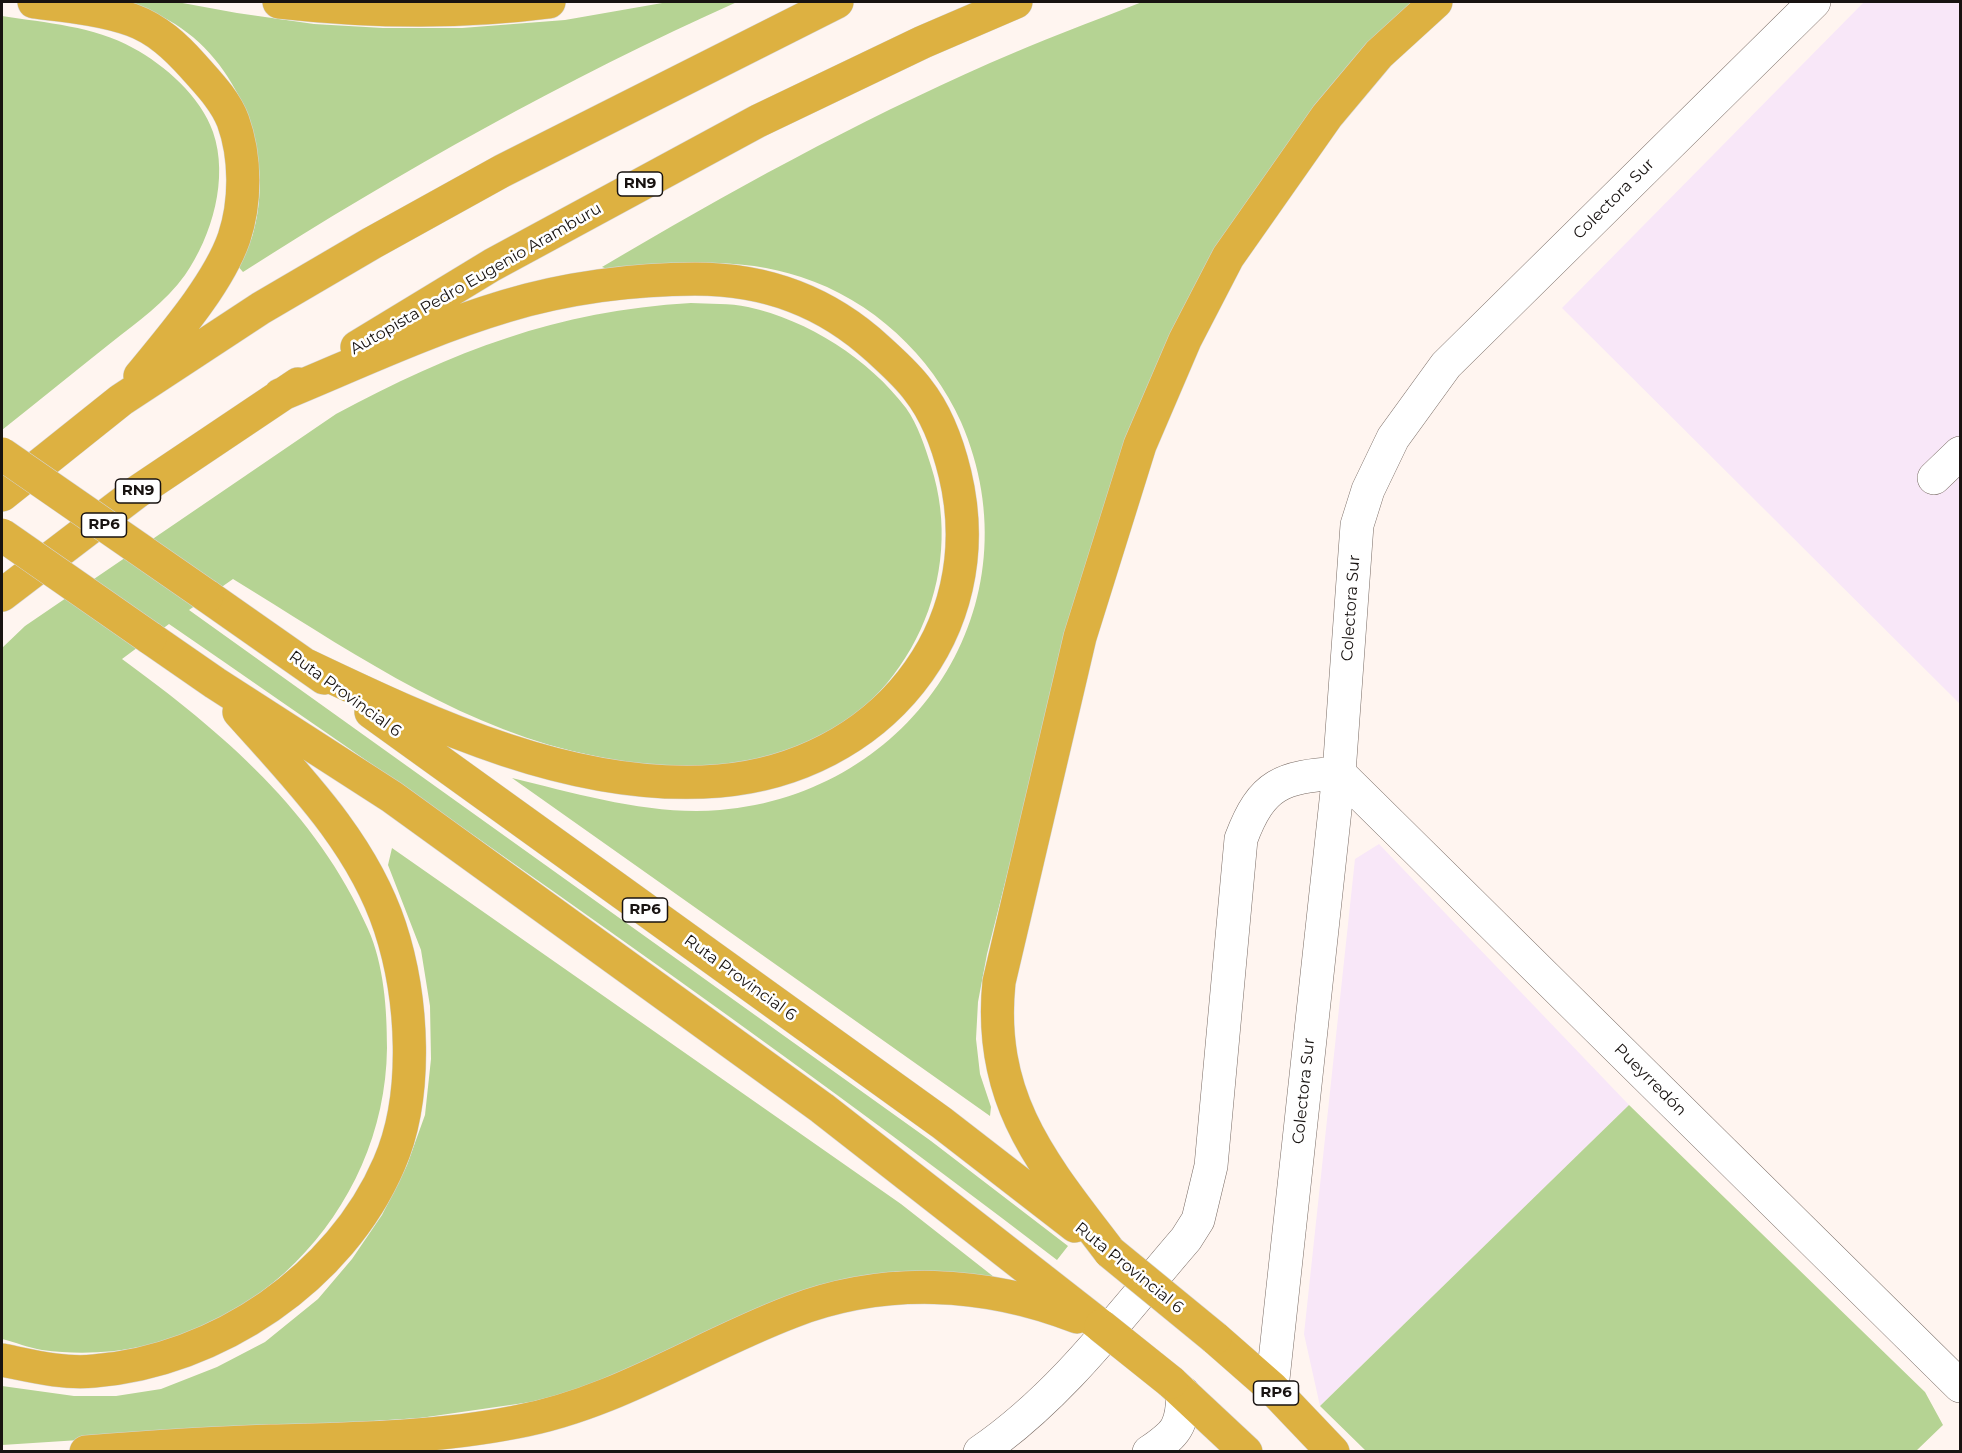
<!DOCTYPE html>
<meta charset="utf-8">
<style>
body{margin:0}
#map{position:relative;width:1962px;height:1453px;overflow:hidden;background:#fff5f0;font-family:Montserrat,sans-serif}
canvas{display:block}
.frame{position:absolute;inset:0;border:3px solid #181311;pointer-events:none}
</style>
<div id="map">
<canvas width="1962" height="1453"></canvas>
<div class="frame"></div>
</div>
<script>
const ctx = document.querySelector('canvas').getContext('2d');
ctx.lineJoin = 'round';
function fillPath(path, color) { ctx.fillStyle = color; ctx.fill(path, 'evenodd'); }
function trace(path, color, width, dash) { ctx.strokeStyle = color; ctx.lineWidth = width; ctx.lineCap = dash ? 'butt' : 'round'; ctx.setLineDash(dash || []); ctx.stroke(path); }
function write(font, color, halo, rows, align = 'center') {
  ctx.font = font + ' Montserrat,sans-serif'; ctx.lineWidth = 5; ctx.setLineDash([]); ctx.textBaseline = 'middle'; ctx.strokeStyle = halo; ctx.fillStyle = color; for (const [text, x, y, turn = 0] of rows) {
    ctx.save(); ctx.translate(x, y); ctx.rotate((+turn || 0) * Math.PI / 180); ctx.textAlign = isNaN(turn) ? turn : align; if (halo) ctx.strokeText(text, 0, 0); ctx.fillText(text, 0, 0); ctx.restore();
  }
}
const industrial = new Path2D(`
 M1864,2H1960V704L1562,308Z
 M1379,844L1629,1105L1320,1406L1304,1334L1355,859Z`);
const green = new Path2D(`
 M120,2H177L237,13L314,24L383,28H462L565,20L668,2H737C567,78 401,171 243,272L236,264C241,255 249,246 252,237C276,160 243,67 175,24C158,13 139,8 120,2Z
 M1142,2H1417L1233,224L1037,757L987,954L978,1002L976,1039L980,1074L991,1107L990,1116L512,778C578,794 652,816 720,810C913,794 1040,604 961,422C931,355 872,300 801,277C739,256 675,263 610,270L602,267C727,193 856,122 990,63C1040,41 1091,22 1142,2Z
 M2,16C46,23 94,26 133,48C165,65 201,97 213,132C229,178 212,236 185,275C166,302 137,322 112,342C75,371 39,401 2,430Z
 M691,303C709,304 730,303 748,307C808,320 869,359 906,408C918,425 925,447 931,466C967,577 909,699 804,747C734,779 644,768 572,751C447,720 341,645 233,579L189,610L931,1141L1068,1246L1057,1260C768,1038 469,831 169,624L122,659C223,733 316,811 368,929C384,965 387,1009 387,1048C385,1227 223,1375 42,1350C29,1348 15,1342 2,1339V648L25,626L336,414C454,351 556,311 691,303Z
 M392,848L901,1204L994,1277L932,1271H901L850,1278L813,1288L663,1355L580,1389L531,1402L420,1418L2,1445V1386L74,1396H116L161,1389L217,1367L265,1342L318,1299L352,1259L382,1215L407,1165L425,1115L431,1059L430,1006L421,950L388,865Z
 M1629,1105L1925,1392L1943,1425L1916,1451H1366L1320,1406Z`);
const minor = new Path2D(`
 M1934,478L1960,453
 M1272,1388L1339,773L1357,525L1368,490L1393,438L1446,365L1814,2
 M980,1452C1062,1396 1122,1313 1186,1239L1198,1220L1211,1166L1241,839C1262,783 1282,777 1339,773L1960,1386
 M1149,1452C1177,1433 1182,1427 1183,1393`);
const highway = new Path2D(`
 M34,2C66,6 101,9 132,20C157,29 176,47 193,66C208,83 225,100 233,121C246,157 246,202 234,238C218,284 171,338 140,376
 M279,2C370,12 458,14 549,2
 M357,347L492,265L758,121L923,42L1016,2
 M280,395C355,364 429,329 506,306C565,288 634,279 695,279C766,279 826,301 878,349C892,362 907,375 918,390C937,414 948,445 955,474C993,633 877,768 719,781C576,793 432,725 306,665
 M2,495L121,400L261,308L372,243L502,171L837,2
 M2,595L137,492L298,384
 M207,596L324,678
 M150,638L215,683L392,797L822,1108L1101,1326
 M371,712L942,1123L1075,1226
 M1110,1252C1043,1164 987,1100 999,982L1080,637L1140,445L1185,340L1228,257L1327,116L1379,54L1436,2
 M1215,1338L1272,1388L1333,1452
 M2,1360C32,1366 63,1374 94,1371C217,1361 340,1278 389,1164C419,1096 413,997 390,927C362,842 297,777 239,712
 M1171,1382L1246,1452
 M86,1452C148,1447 209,1443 271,1441C353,1439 435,1438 516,1422C615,1404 699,1347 791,1312C884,1276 985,1281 1077,1317`);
const highwayBridge = new Path2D(`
 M2,454L207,596
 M2,535L150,638
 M1110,1252L1215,1338
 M1101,1326L1171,1382`);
const shields = [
 [640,184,45],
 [138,491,45],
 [104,525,45],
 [645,910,45],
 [1276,1393,45]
];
const shieldNames = [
 ["RN9",640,184],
 ["RN9",138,491],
 ["RP6",104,525],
 ["RP6",645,910],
 ["RP6",1276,1393]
];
const streetNames = [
 ["Colectora Sur",1614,199,-45],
 ["Autopista Pedro Eugenio Aramburu",476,279,-30],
 ["Colectora Sur",1351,608,-86],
 ["Ruta Provincial 6",345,694,36],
 ["Ruta Provincial 6",740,978,36],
 ["Pueyrredón",1650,1080,45],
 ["Colectora Sur",1304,1091,-84],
 ["Ruta Provincial 6",1129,1268,39]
];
fillPath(industrial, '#f8e7f8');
fillPath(green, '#b5d393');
trace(minor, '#786a63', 34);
trace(highway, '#d5d5d4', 34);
trace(minor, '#fff', 33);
trace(highway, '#ddb141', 33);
trace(highwayBridge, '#d5d5d4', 34, []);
trace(highwayBridge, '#ddb141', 33);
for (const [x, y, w] of shields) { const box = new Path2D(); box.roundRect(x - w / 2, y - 12, w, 24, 4.5); ctx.fillStyle = '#fff'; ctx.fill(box); trace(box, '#181311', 1.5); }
write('bold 15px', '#181311', null, shieldNames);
write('16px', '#181311', '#fff', streetNames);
</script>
